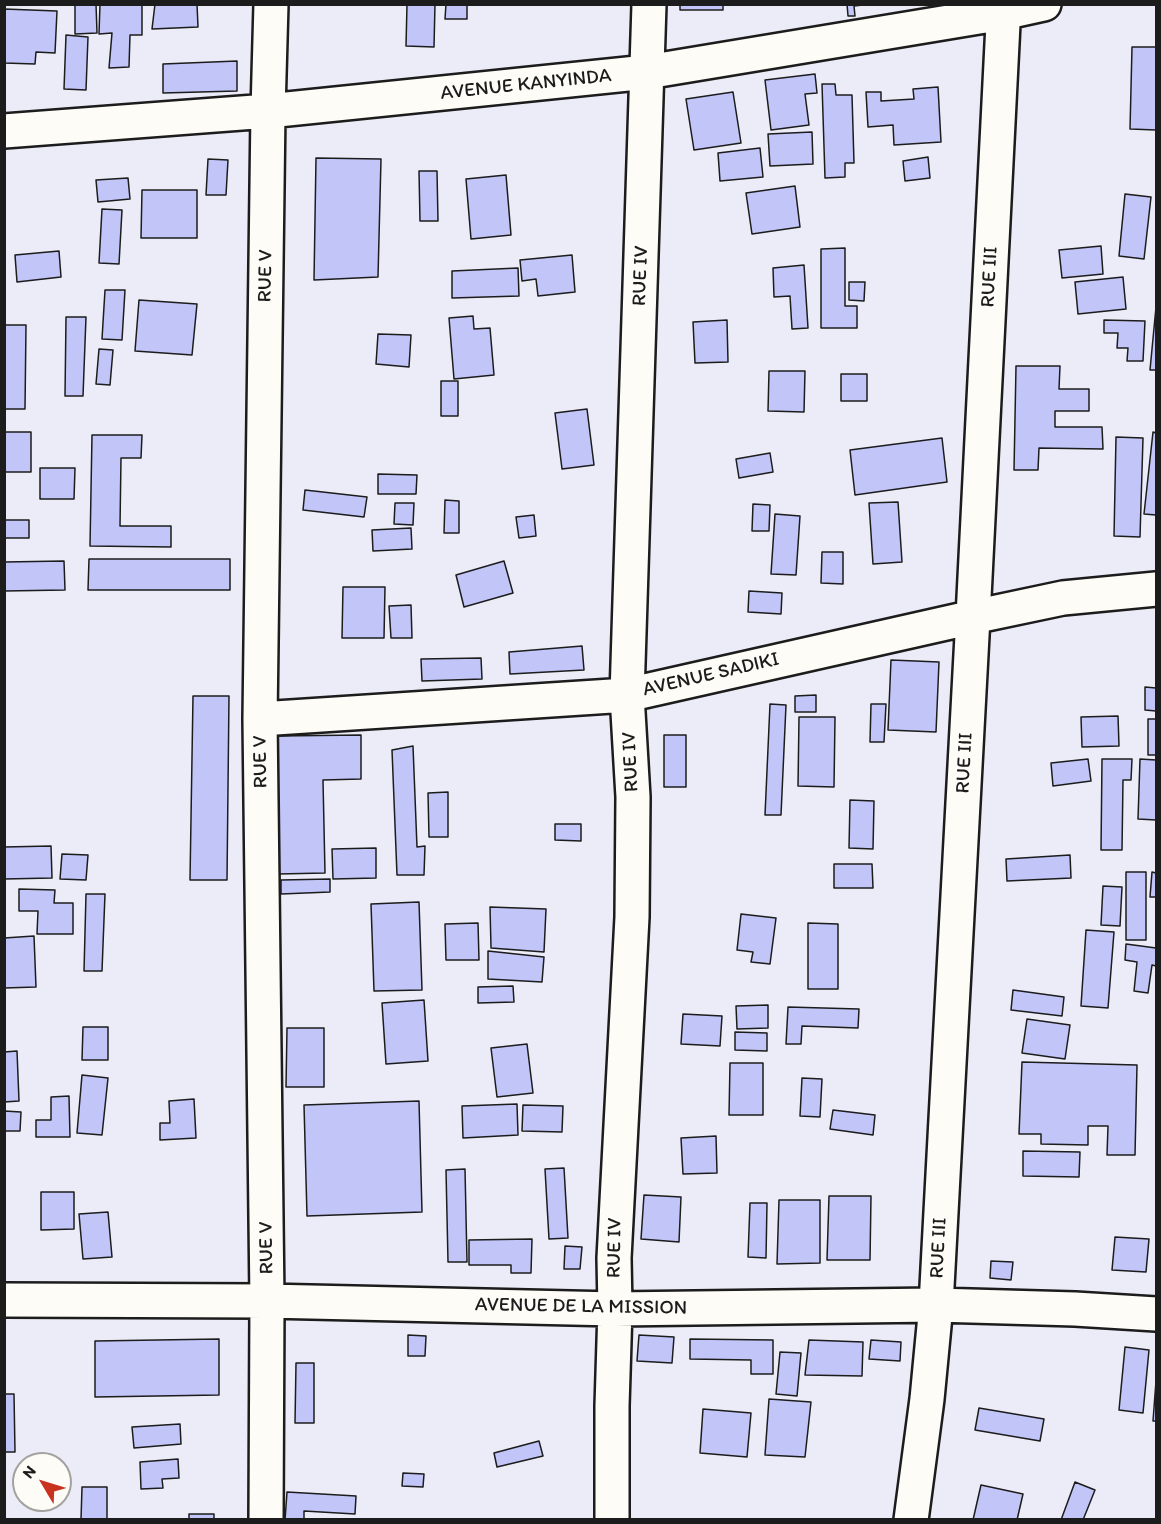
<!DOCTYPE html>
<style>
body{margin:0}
#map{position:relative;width:1161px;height:1524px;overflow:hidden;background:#ebecf7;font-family:Itim,sans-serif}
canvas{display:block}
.frame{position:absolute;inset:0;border:6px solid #1c1c1c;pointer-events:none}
.north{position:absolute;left:12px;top:1452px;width:60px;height:60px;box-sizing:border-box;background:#fdfcf7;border:2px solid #a3a29f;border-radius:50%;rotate:308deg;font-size:16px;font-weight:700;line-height:24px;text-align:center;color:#1c1c1c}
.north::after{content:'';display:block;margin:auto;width:21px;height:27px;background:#c8321e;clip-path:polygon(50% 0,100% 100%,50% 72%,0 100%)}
</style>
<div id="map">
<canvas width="1161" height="1524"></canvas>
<div class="frame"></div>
<div class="north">N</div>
</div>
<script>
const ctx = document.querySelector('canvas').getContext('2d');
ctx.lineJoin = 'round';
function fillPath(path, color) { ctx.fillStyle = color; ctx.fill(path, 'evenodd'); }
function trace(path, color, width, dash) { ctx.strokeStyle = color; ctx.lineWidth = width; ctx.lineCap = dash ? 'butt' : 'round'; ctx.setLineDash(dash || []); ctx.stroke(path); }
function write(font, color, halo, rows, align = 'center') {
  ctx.font = font + ' Itim,sans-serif'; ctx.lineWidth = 5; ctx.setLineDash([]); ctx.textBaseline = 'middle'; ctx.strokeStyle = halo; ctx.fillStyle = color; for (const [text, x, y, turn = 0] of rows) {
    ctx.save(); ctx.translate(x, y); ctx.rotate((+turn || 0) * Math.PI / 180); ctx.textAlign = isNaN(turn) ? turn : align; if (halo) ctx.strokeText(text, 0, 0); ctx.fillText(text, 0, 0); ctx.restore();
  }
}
const building = new Path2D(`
 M75,4H96L97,33L75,34Z
 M100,4H142V35H130L129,67L109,68L112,33L99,34Z
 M155,4H197L198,27L152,29Z
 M407,4H435L434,47L406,46Z
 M446,4H467V19H445Z
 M680,4H723V10H680Z
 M847,4H872L854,6L855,16H848Z
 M4,9L57,11L55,53L36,52L35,64L4,63Z
 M66,35L88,37L86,90L64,89Z
 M1132,47H1156V130L1130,129Z
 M237,61V91L163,93V64Z
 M815,74L817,93L805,94L809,125L771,130L765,80Z
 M822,84H835L836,95H852L854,163H845V177L825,178Z
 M938,87L941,142L894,145L893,125L868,127L866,92H881V101L914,99L913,89Z
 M733,92L741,143L694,150L686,99Z
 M812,132L813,164L770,166L768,134Z
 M760,148L763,177L720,181L718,153Z
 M928,157L930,178L905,181L903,161Z
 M316,158L381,159L378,277L314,280Z
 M208,159L228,160L226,195H206Z
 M419,171H437L438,221H420Z
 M506,175L511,235L471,239L466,179Z
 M128,178L130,199L98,202L96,180Z
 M795,186L800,227L752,234L746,193Z
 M142,190H197V238H141Z
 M1125,194L1151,197L1144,259L1119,256Z
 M102,209L122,210L119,264L99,263Z
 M1101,246L1103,274L1062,278L1059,250Z
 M845,248V306H857V328H821V249Z
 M59,251L61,277L17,282L15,255Z
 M572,255L575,292L538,296L536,279L522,281L520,260Z
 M804,265L808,328L792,329L790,296L774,297L773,268Z
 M518,268L519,296L452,298V271Z
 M1123,277L1126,309L1078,314L1075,282Z
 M849,282H865L864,301L849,300Z
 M105,290H125L122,340L102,339Z
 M139,300L197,304L192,355L135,351Z
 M1156,307V370H1150Z
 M473,316L474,329L490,328L494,375L454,379L449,318Z
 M66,317H86L83,396H65Z
 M727,320L728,362L695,363L693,322Z
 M1104,320L1145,321L1143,361H1127L1128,348H1117L1118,333H1104Z
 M4,325H26L25,409H4Z
 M378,334L411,335L409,367L376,364Z
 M99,349L113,350L110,385L96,384Z
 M1016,366H1060L1059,389H1089V411H1055V427H1102L1103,449L1039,448L1038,470H1014Z
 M769,371H805L804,412L768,411Z
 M841,374H867V401H841Z
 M441,381H458V416H441Z
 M587,409L594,465L562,469L555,413Z
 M4,432H31V472H4Z
 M1153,432L1156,433V515L1144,514Z
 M92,435H142L141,458H121L120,526H171V547L90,546Z
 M1116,437L1143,438L1140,537L1114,536Z
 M942,438L947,482L855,495L850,450Z
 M770,453L773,472L739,478L736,459Z
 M40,468H75L74,499H40Z
 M378,474L417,475L416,494H378Z
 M305,490L367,497L364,517L303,510Z
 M445,500L459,501V533H444Z
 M898,502L902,562L873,564L869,503Z
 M395,503H414L413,525L394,524Z
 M753,504L770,505L769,531H752Z
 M775,514L800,516L796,575L771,574Z
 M534,515L536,536L519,538L516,517Z
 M4,520H29V538H4Z
 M411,528L412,549L373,551L372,530Z
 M822,552H843V584L821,583Z
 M89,559H230V590H88Z
 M64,561L65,590L4,591V562Z
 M504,561L513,593L464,607L456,575Z
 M343,587H385L384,638H342Z
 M749,591L782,593L781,614L748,612Z
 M411,605L412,638H391L389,606Z
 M582,646L584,670L510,674L509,652Z
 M481,658L482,679L422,681L421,659Z
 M891,660L939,662L936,732L888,730Z
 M1145,687L1156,688V711L1145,710Z
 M816,695V712H795V696Z
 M193,696H229L227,880H190Z
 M770,704L786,705L781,815H765Z
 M871,704H886L884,742H870Z
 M1118,716L1119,746L1082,747L1081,717Z
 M799,717H835L834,787L798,786Z
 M1148,719H1156V755H1148Z
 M361,735V779L323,780L325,873L278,874L277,736Z
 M664,735H686V787H664Z
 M413,746L417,847L425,846L424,875H397L392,750Z
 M1088,759L1091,781L1053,786L1051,763Z
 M1102,759H1132L1131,780H1123L1122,850H1101Z
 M1140,759L1156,760V820L1138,819Z
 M448,792V837H429L428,793Z
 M850,800L874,801L873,849L849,848Z
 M555,824H581V841L555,840Z
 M51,846L52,878L4,879V847Z
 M376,848V878L333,879L332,849Z
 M62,854L88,855L86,880L60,879Z
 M1070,855L1071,878L1007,881L1006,859Z
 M834,864H872L873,888H834Z
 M1126,872H1146V940H1126Z
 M1152,872L1156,873V897H1150Z
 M330,879V892L281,894V880Z
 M1103,886L1122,887L1120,926L1101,925Z
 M19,889L55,890L54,903H73V934H37L38,911H19Z
 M86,894H105L102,971H84Z
 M419,902L422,990L374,991L371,904Z
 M490,907L546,909L544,952L491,948Z
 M741,914L776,918L770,964L751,962L753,952L737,950Z
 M478,923L479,960H446L445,924Z
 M808,923L838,924V989H808Z
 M1086,930L1114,932L1108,1008L1081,1006Z
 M34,936L36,987L4,988V938Z
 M1126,944L1156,948V966L1152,965L1148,993L1134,991L1137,962L1125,960Z
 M488,951L544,957L542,982L488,979Z
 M513,986L514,1002L478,1003V987Z
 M1013,990L1064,997L1062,1016L1011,1010Z
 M424,1000L428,1061L386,1064L382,1003Z
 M768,1005V1028L737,1029L736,1006Z
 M788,1007L859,1009L858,1028L802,1026L801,1044H786Z
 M683,1014L722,1016L720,1046L681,1044Z
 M1027,1019L1070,1025L1065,1059L1022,1053Z
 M83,1027H108V1060H82Z
 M287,1028H324V1087H286Z
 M735,1032L767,1033V1051L735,1050Z
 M527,1044L533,1093L497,1097L491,1048Z
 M17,1051L19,1101L4,1102V1052Z
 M1022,1062L1137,1065L1135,1155H1107L1108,1126H1088V1145L1041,1144V1134H1019Z
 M730,1063H763V1115H729Z
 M82,1075L108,1078L102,1135L77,1133Z
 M802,1078L822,1079L820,1117L800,1116Z
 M69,1096L70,1137H36V1120H51V1097Z
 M194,1099L196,1138L160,1140V1123H170L169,1101Z
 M419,1101L422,1212L307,1216L304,1105Z
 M517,1104L518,1135L463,1138L462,1106Z
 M523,1105L563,1106L562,1132L522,1131Z
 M833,1110L875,1115L873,1135L830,1129Z
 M4,1111L21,1112L20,1131H4Z
 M716,1136L717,1173L683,1174L681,1138Z
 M1023,1151L1080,1152L1079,1177L1023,1176Z
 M564,1168L568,1238L549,1239L545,1169Z
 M465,1169L467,1262H448L446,1170Z
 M41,1192H74V1229L41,1230Z
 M644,1195L681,1197L679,1242L641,1239Z
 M829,1196H871L870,1260H827Z
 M779,1200H820V1263L777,1264Z
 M750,1203H767L766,1258L748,1257Z
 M108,1212L112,1257L83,1259L79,1214Z
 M1115,1237L1149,1239L1146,1272L1112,1270Z
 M532,1239L531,1273H511V1265H469V1240Z
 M565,1246L582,1247L580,1269H564Z
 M991,1261L1013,1262L1011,1280L990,1278Z
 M408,1335L426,1336L425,1356H408Z
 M639,1335L674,1337L672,1363L637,1361Z
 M219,1339V1395L95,1397V1341Z
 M690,1339L773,1340V1374H751V1360L690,1359Z
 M809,1340L863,1342L862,1376L805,1375Z
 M871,1340L901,1342L900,1361L869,1359Z
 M1125,1347L1149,1350L1143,1413L1119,1410Z
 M780,1352L801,1353L797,1396L776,1394Z
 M296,1363H314V1423H295Z
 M1156,1381V1421H1153Z
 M4,1394H14L15,1452H4Z
 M769,1399L811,1402L805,1457L765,1455Z
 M979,1408L1044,1419L1040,1441L975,1430Z
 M703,1409L751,1413L747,1457L700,1453Z
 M180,1424L181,1444L134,1448L132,1427Z
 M539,1441L543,1456L497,1467L494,1453Z
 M178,1459L179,1478L162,1479L163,1488L141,1489L140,1462Z
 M403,1473L424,1474L423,1487L402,1486Z
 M1075,1482L1095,1490L1083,1520H1061Z
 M981,1485L1023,1494L1017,1520H973Z
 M82,1487H107V1520H81Z
 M287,1492L356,1496L355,1514L304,1511V1520H285Z
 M189,1514H214V1520H189Z`);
const minor = new Path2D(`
 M4,131L268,111L647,72L1003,13L1044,4
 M260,719L627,695L973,617L1063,598L1156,589
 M4,1300L267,1301L615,1309L936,1305L1075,1309L1156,1314
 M266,1520L267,1301L260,719L268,111L271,4
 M612,1520V1406L615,1309L614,1258L632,917L633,797L627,695L649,4
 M911,1520L927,1399L936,1305L973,617L1004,4`);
const streetNames = [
 ["AVENUE KANYINDA",526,85,-6],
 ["RUE V",266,276,-89],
 ["RUE IV",641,276,-88],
 ["RUE III",990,277,-87],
 ["AVENUE SADIKI",711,675,-13],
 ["RUE V",261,762,-91],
 ["RUE IV",631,762,-93],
 ["RUE III",965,763,-87],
 ["RUE V",267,1248,-91],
 ["RUE IV",615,1248,-89],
 ["RUE III",939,1248,-87],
 ["AVENUE DE LA MISSION",581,1307,1]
];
fillPath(building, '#c1c5f7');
trace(building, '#1c1c1c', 1.5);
trace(minor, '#1c1c1c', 38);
trace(minor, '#fdfcf7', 33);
write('20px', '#1c1c1c', '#fdfcf7', streetNames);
</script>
